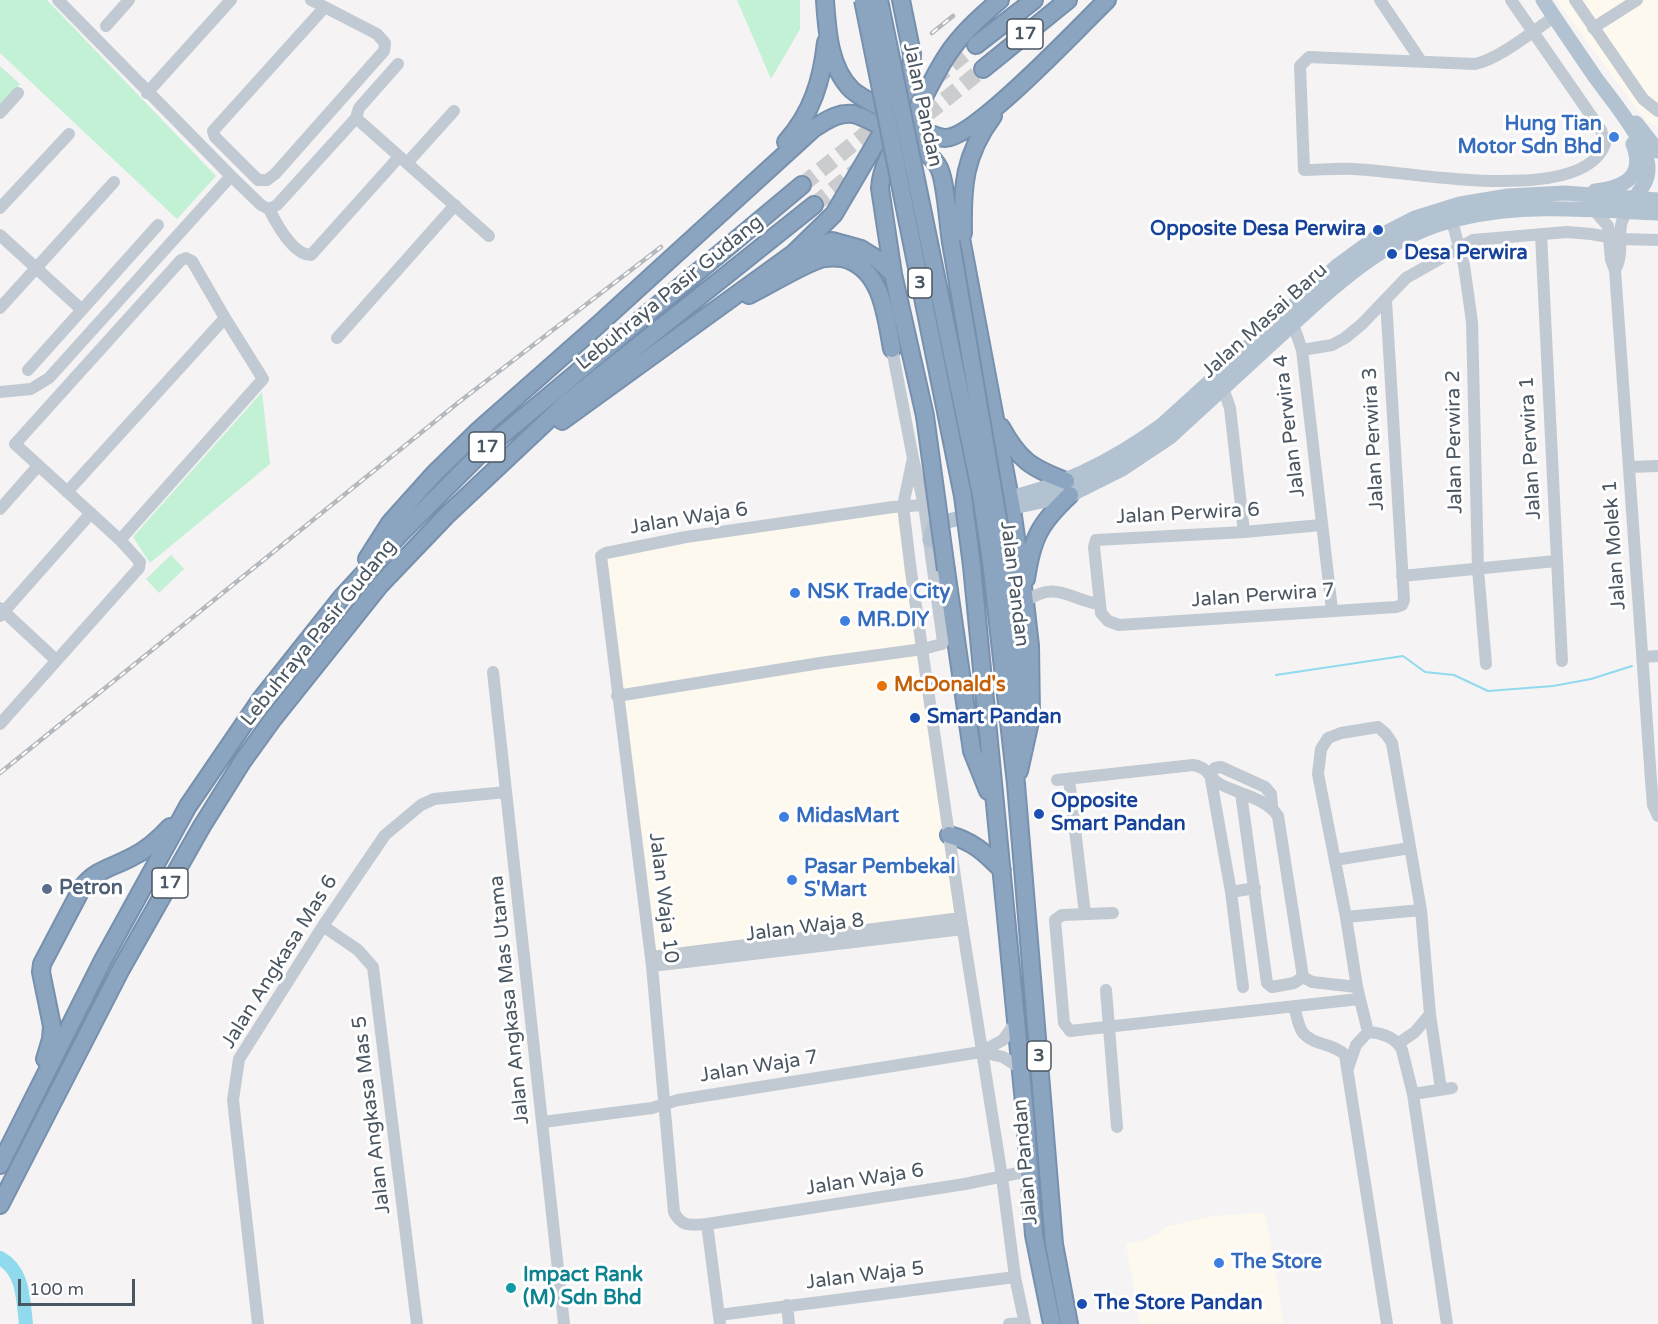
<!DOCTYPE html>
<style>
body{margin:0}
#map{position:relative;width:1658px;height:1324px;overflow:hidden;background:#f5f3f3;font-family:"Varela Round",sans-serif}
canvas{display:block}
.scale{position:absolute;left:18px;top:1279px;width:117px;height:27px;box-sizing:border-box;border:3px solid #4a5661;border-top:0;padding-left:8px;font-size:18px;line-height:21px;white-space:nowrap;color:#4a5661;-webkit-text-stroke:4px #fff;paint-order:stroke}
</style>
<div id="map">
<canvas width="1658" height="1324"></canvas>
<div class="scale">100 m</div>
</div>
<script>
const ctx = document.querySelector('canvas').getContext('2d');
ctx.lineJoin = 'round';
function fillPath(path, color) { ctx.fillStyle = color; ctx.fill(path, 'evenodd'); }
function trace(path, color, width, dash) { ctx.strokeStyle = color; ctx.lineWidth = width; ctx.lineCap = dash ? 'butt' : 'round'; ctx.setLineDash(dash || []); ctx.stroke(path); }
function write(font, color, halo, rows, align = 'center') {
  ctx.font = font + ' "Varela Round",sans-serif'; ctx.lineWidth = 6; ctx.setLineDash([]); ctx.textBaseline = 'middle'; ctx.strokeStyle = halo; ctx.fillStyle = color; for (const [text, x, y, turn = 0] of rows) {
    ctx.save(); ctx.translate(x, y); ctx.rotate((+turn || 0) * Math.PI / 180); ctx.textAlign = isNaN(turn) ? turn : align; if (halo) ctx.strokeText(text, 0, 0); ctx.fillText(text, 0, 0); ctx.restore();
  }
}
const commercial = new Path2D(`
 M1556,0H1658V127L1647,122Z
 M902,508L957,913L649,957L594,551Z
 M1253,1213H1264L1266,1216L1284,1324H1140L1126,1244L1144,1240L1160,1233L1165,1227L1213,1216Z`);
const green = new Path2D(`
 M0,0H47L216,176L177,219L0,53Z
 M737,0H800V29L771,79Z
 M0,66L20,84L0,106Z
 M262,392L270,464L150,563L133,537Z
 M171,555L184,569L159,593L146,579Z`);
const stream = new Path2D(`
 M1276,675L1403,656L1425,672L1454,675L1488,691L1553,686L1591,679L1632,666`);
const river = new Path2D(`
 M0,1258C24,1271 23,1300 26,1324`);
const highwayTunnel = new Path2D(`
 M802,185L976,45
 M814,205L983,69`);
const minor = new Path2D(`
 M58,0L231,176L261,205L269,209
 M311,0L377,34L385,43L384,51L275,174L267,180H258L215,137L213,131L324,8
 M1380,0L1421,61
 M1511,0L1601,130L1605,144C1582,207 1407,171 1354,169C1337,168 1320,170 1304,170L1300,66L1309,57L1475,64C1499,59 1533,31 1554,17
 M1575,0L1643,99L1658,111
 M106,26L129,0
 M1593,28L1637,0
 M147,93L231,0
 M0,113L18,93
 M356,118L489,236
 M407,163L454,111
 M0,208L69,134
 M269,209C276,223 293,255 311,255L399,157
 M269,209L277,205L356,118L359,108L398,64
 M1594,210L1608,226L1611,260L1615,270L1651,780L1653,805L1658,816
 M1452,221L1464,265L1472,322L1478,569L1486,664
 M1541,234L1562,661
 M0,235L82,310
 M1615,270C1627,250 1612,226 1629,211
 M0,308L114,182
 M1293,324L1302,350L1332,610
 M337,338L455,205
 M1302,350L1332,345L1345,338L1362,324L1406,278L1473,240L1567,232L1591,234L1620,239L1658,240
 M28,370L158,225
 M1223,388L1230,408L1244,532
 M0,392L31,389L49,378L231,176
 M913,458L903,506L911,572L961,918L1002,1177L1015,1277L1025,1324
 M1630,467L1658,466
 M67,492L225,318
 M924,505L893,507L686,537L606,553L601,556L652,966L674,1212C682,1228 692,1225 707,1224L965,1184L1028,1171
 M0,509L38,466
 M1321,525L1244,532L1096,540L1094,547L1101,613L1108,621L1119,625L1396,607L1402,605L1404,600L1386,300
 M1402,576L1556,561
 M1025,602C1055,580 1069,599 1099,604
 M0,608L56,660
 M0,616L91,513
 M1643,657L1658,656
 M493,672L564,1324
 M617,696L820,663L923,649L942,644L943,642L924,505L913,458L892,349
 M0,724L139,568L140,562L120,540L15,444L181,260L186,258L192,261L225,318L263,379L120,540
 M1069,779L1085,914
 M1057,780L1193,765C1210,768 1208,778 1220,784C1239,794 1266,798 1278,816L1303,977L1312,982L1357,987L1368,1032L1356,1045L1348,1068
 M1241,793L1267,983L1272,987L1294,983L1303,977
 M1335,860L1410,848
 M1231,892L1255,888
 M1113,913L1062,915L1055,920L1064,1023L1070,1031L1359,999
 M1346,917L1421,910
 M323,926L358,950L373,967L417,1324
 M651,957L961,918
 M652,966L963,929
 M1243,987L1231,892L1210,774L1215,768L1221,767L1265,787L1271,794L1272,806
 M1357,987L1346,917L1318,774L1321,749L1328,738L1341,733L1378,727L1386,734L1392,743L1421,910L1430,1014L1441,1089
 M1106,990L1117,1127
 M1294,1007C1297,1015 1298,1028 1304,1034C1315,1046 1334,1043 1345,1055L1387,1324
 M1368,1032C1381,1033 1396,1037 1402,1050L1413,1094L1447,1324
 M1399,1043L1415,1032L1430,1014
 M981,1052L1003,1057L1020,1068
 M1413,1094L1452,1088
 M543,1122L652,1108L678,1100L981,1052L1003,1040L1016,1022
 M707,1224L720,1324
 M787,1305L789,1324
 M719,1315L1015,1277
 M258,1324L233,1100L239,1059L323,926L385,835L421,805L434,799L506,792
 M1009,1324L1025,1323`);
const major = new Path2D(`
 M1543,0C1560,26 1578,52 1595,77C1610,98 1649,143 1648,169C1648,185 1636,192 1631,206
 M1636,123L1658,151
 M1595,191C1623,188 1646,177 1633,144
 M1000,500C1059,488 1113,461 1162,425L1337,266L1374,239L1415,218L1460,204L1508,196L1565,193L1658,200
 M930,540L934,527L938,523L1070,495L1122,469L1170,437C1207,403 1244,369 1281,335C1337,284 1386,235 1462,218C1527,203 1592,210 1658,213`);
const highway = new Path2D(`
 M825,0C827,30 829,68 852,90C861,98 873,103 884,109C897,116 932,138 945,138C975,139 1081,25 1107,0
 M976,45L1034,0
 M983,69L1068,0
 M786,142C812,113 822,80 826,42
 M958,222L1012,509L1025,602L1030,646L1031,717L1019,771
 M963,233C962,186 964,155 993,116
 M798,252L832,241L861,249L877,259L893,274
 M749,295C771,284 793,270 815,261C823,257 833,257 842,258C882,267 886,316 892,349
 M925,416L893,274L880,188C882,161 897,144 910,122C923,101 933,77 946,57C960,35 980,17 1000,0
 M562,421L794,253L834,214L910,85L912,54L901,0
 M1001,427C1019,460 1031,468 1066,481
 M367,559L390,523L434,474L479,430L598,325L814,128C826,121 838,112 853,114C864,116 913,143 923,150C929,155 936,161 939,168C946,182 948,224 951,242
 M1005,560L1017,663L1020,730
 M991,561L1016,784L1054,1244L1069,1324
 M972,566L1024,1103L1034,1235L1052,1324
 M946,570L972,751L988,791
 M1026,579C1032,538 1040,523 1070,495
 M949,835C973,841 985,853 1002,870
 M45,1059L51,1039L52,1026L41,972L42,964L83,886C97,869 114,867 132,857C147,850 159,839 170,827
 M0,1165L103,960L188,806L261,699L342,597L400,534L482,452L802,185
 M0,1205L121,969L202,826L242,762L273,719L380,585L446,516L565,404L814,205`);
const rail = new Path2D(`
 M932,33L953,16
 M0,773L459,402L661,247`);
const highwayBridge = new Path2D(`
 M863,0L963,496L972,566
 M879,0L981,495L991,561
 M951,242L1005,560
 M925,416L946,570`);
const markers = [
 [1614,137,6,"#3f7fe0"],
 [1378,230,6,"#1a4fb4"],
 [1392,254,6,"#1a4fb4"],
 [795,593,6,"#3f7fe0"],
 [845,621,6,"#3f7fe0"],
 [882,686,6,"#e8710a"],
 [915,718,6,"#1a4fb4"],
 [1039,814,6,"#1a4fb4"],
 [784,817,6,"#3f7fe0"],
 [792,880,6,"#3f7fe0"],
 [47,889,6,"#5c6f8a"],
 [1219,1263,6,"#3f7fe0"],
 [511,1288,6,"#0f9aa8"],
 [1082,1304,6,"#1a4fb4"]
];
const shields = [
 [1025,34,36],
 [920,283,24],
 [487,447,36],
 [170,883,36],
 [1039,1056,24]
];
const shieldNames = [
 ["17",1025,34],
 ["3",920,283],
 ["17",487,447],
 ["17",170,883],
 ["3",1039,1056]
];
const streetNames = [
 ["Jalan Pandan",922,105,78],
 ["Lebuhraya Pasir Gudang",670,293,-39],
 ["Jalan Masai Baru",1265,321,-42],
 ["Jalan Perwira 4",1290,426,-97],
 ["Jalan Perwira 3",1374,439,-93],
 ["Jalan Perwira 2",1455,442,-91],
 ["Jalan Perwira 1",1531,448,-93],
 ["Jalan Perwira 6",1188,514,-3],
 ["Jalan Waja 6",689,519,-9],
 ["Jalan Molek 1",1615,545,-94],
 ["Jalan Pandan",1014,584,83],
 ["Jalan Perwira 7",1263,596,-4],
 ["Lebuhraya Pasir Gudang",319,633,-51],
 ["Jalan Waja 10",663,898,83],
 ["Jalan Waja 8",805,928,-7],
 ["Jalan Angkasa Mas 6",280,962,-58],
 ["Jalan Angkasa Mas Utama",510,1000,-96],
 ["Jalan Waja 7",759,1067,-9],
 ["Jalan Angkasa Mas 5",372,1115,-97],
 ["Jalan Pandan",1026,1162,-95],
 ["Jalan Waja 6",865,1180,-9],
 ["Jalan Waja 5",865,1276,-7]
];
const shopNames = [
 ["Hung Tian",1602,125,"right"],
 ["Motor Sdn Bhd",1602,148,"right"],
 ["NSK Trade City",807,593],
 ["MR.DIY",857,621],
 ["MidasMart",796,817],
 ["Pasar Pembekal",804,868],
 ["S'Mart",804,891],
 ["The Store",1231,1263]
];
const transitNames = [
 ["Opposite Desa Perwira",1366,230,"right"],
 ["Desa Perwira",1404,254],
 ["Smart Pandan",927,718],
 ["Opposite",1051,802],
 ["Smart Pandan",1051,825],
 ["The Store Pandan",1094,1304]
];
const foodNames = [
 ["McDonald's",894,686]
];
const serviceNames = [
 ["Petron",59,889]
];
const cultureNames = [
 ["Impact Rank",523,1276],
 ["(M) Sdn Bhd",523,1299]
];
fillPath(commercial, '#fdf9ef');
fillPath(green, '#c3f1d5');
trace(stream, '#90daee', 2);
trace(river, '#90daee', 14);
trace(highwayTunnel, '#caccce', 16, [16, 8]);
trace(highway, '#7690ad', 20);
trace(minor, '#c1cad2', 12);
trace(major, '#b3c2d1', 15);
trace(highway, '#8ba5c1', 16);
trace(rail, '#b5b8bd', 4.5);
trace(rail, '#fff', 2, [7]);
trace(highwayBridge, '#7690ad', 20, []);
trace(highwayBridge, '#8ba5c1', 16);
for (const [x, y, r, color] of markers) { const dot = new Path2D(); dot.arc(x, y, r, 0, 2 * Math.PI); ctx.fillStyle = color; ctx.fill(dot); trace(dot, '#fff', 2); }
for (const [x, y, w] of shields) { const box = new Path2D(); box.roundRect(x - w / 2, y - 15, w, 30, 4.5); ctx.fillStyle = '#fff'; ctx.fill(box); trace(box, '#4a5661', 1.5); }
write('bold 18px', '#4a5661', null, shieldNames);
write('20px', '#4a5661', '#fff', streetNames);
write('bold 20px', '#366cbe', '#fff', shopNames, 'left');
write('bold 20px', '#164399', '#fff', transitNames, 'left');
write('bold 20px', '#c56008', '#fff', foodNames, 'left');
write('bold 20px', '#4e5e75', '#fff', serviceNames, 'left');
write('bold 20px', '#0d838f', '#fff', cultureNames, 'left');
</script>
